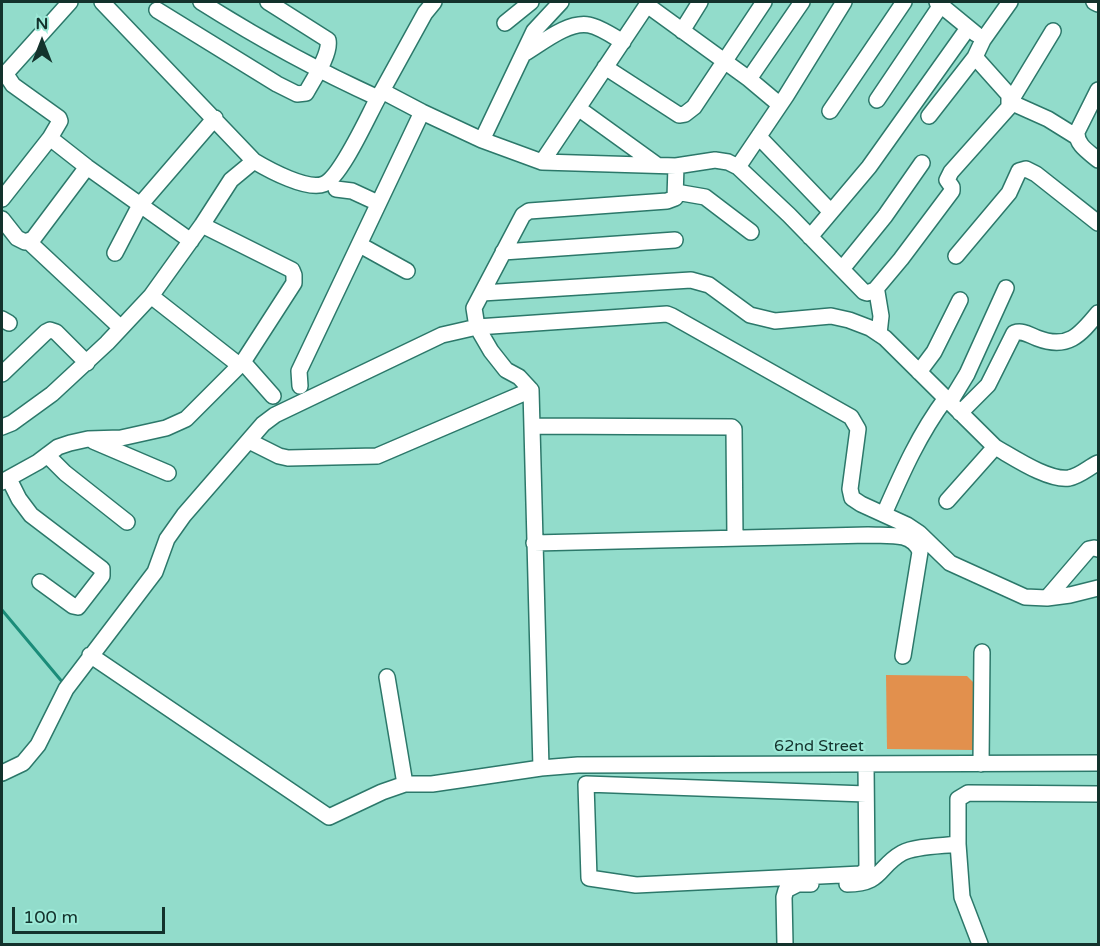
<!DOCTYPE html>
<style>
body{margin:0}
#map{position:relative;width:1100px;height:946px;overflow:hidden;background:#92dccb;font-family:"Varela Round",sans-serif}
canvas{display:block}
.frame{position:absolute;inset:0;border:3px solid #13322c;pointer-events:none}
.north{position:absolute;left:12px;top:12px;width:60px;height:60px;-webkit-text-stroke:4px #9eead8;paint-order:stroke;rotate:0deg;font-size:16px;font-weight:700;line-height:24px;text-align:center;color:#13322c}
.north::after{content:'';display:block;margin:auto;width:21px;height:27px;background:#13322c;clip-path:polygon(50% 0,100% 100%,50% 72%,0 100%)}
.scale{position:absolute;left:12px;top:907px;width:153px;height:27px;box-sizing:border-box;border:3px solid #13322c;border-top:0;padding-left:8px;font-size:18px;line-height:21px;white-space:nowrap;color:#13322c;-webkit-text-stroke:4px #9eead8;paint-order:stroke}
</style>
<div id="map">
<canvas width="1100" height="946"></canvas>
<div class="frame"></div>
<div class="north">N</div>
<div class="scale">100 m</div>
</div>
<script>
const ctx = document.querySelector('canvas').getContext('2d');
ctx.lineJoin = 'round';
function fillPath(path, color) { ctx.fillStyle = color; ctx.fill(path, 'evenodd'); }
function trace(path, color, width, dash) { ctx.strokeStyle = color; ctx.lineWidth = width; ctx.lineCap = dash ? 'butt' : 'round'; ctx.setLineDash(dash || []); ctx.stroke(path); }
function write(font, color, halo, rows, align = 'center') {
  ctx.font = font + ' "Varela Round",sans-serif'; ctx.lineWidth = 4.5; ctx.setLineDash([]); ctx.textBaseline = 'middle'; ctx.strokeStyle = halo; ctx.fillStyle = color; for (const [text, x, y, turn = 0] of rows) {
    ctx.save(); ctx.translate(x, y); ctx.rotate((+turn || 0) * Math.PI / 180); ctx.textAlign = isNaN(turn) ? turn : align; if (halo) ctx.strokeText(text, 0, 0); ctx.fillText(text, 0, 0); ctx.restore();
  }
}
const green = new Path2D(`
 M886,675L967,676L975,684L974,750L887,749Z`);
const stream = new Path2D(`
 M2,610L64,684`);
const minor = new Path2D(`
 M102,2L254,161C269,170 308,191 324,184C341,177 368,116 378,98
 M937,2L976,34
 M1094,2L1098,4
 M647,5L749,79L780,105
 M157,10L277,84L297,94L306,93C313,80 331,54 328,40L268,2
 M505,23L531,2
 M682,31L700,2
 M1053,31L1010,102L1048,119L1077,137
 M525,53C542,43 568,21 589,25C600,27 613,36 623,42
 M605,67L679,115L685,114L694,107L764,2
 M749,79L802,2
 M1098,90L1077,132C1076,145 1089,152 1098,160
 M382,91L425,13L434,2
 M877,100L943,2
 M578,108L657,165
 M830,111L904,2
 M929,116L975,57L983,40L1010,2
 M759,137L831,212
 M50,138L87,167L191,241
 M482,140L534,31L561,2
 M542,162L649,2
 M676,166L715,160L728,162L738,167L789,215L864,292L867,293L875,290L901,259L952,191V187L947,180L951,172L1009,107V95L975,57
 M738,167L786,96L844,2
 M336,189L352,191L378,203
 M676,192L705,197L751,232
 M2,199L50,138L60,121L59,118L13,85L7,76L8,71L70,2
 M2,219L17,238L25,242L33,239L87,167
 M810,237L869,167L968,28
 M29,242L121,328
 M360,245L407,271
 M503,252L675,240
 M115,253L140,205L215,118
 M956,256L1009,193L1019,171L1026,169L1036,174L1098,223
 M842,269L885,216L922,163
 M875,290L877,292L881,316L879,334
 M482,293L691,280L709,285L750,315L775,321L831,316L849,320L870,328L885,338L995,447L947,501
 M151,296L239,365
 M2,319L9,323
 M243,362L273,396
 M919,372L934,352L960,300
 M2,374L46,332L50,330L56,332L87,363
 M300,386L299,371L422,112
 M950,402L967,374L1006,288
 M960,413L988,385L1014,333C1023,330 1029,335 1037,338C1068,350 1080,335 1098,313
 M532,426L732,427L734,429L735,538
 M2,427L12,423L52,394L107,343L151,296L202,225L231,180L254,161
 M93,441L168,473
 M249,441L279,456L288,458L377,456L531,390
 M995,447C1013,457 1048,481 1069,478C1080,476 1089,467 1098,463
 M47,455L65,473L127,522
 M9,479L19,499L31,515L102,569V576L78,607L73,606L40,582
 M2,482L38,462L58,447L70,443L88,439L121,438L166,428L186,419L243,362L294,283V275L292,270L202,225
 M884,514C902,473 919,434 946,398
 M534,543L868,535C886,536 913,531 920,552L903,656
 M1047,598L1089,549L1094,548L1098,549
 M90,655L329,817L382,792L405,784H432L541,768L531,390L519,377L506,370L491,351L477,327L474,308L523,215L529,211L667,201L675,198L676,166L542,162L482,140L422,112L382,91L378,98C316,70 258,38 201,2
 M387,677L405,784
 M981,764L982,652
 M866,765L867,869L861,874L636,885L589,878L586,784L866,794
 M541,768L578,765L1098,763
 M2,773L23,763L38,745L66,689L155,572L167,539L184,515L263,424L275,415L442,335L477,327L667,314L672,316L851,417L858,429L850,489L852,498L861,504L907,525L919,533L950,563L1025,597L1047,598L1070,595L1098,588
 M847,884C883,884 877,867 902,853C915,846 943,846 958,844
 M785,944L784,897L786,890L798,884H811
 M980,944L962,897L958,844V799L968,793L1098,794`);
const streetNames = [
 ["62nd Street",819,747]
];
fillPath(green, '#e2904d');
trace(stream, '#1b8c79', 3);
trace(minor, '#2c786a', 18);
trace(minor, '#fff', 15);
write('16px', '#13322c', '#9eead8', streetNames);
</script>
